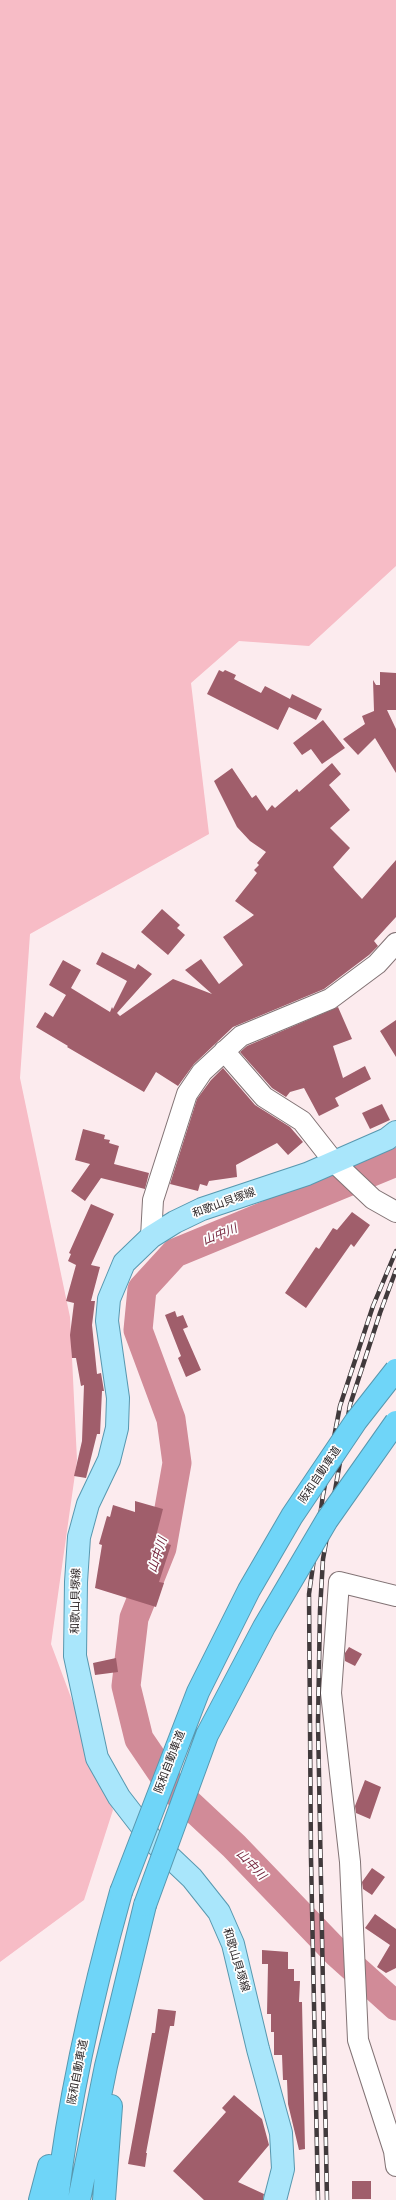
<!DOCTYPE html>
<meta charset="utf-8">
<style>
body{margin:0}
canvas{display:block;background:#fcebee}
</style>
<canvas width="396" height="2200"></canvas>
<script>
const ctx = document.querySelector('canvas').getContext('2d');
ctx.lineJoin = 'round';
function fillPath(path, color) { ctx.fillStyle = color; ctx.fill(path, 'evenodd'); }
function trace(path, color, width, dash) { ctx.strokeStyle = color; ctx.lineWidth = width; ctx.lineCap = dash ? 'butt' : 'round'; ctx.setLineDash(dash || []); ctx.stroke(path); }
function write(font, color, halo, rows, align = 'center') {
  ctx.font = font + ' "Fira Sans","Noto Sans JP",sans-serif'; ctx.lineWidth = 3.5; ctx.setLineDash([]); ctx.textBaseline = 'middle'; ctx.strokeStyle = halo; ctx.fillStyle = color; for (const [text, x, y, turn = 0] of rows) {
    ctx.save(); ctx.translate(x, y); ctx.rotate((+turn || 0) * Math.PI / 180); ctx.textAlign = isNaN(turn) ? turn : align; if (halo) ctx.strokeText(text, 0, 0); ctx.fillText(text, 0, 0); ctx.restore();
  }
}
const green = new Path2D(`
 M0,0H396V566L309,646L239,641L191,683L209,834L30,934L20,1078L70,1317L77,1460L51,1644L113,1810L84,1900L0,1962Z`);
const river = new Path2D(`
 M396,1162L175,1253L142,1289L138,1330L171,1419L177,1463L162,1548L134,1618L126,1686L139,1739L173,1789L234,1846L337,1953L396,2006`);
const building = new Path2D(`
 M219,670L223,672L225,670L236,675L234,679L261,693L265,686L290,699L292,694L322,709L316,720L289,707L278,730L207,694Z
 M380,672L396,673V710H387L396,729V773L375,738L358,755L343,739L365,724L362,716L374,711L373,680L376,685H380Z
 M323,720L345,748L322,764L311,749L302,755L293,743Z
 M332,763L341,774L329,785L350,810L330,828L350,848L333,867L335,870L362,899L396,860V917L374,941L378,946L369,955L324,989L233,1027L194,1064L178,1086L156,1072L144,1092L67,1047L68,1046L36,1027L45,1012L53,1017L66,995L49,985L63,960L81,970L71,988L110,1012L112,1007L113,1009L127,981L96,964L102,952L135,969L138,964L152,974L117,1013L120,1016L173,979L212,994L185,970L201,959L219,984L243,965L223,937L254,915L235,901L257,873L254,870L259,865L257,863L266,852L250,841L237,827L214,781L232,768L252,798L256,795L267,811L272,805L275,808L297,789L299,792Z
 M162,909L180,925L177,928L185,935L168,955L141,932Z
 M338,1007L352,1039L333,1046L343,1078L365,1066L371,1079L335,1098L339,1106L319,1116L304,1088L290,1092L286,1097L272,1088L240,1052L247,1046Z
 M396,1020V1057L380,1031Z
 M223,1068L255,1105L290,1127L303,1142L288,1155L277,1143L236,1165L237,1177L209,1181L207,1186L200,1184L198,1191L170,1184L197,1099L211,1080Z
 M382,1104L390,1120L370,1129L362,1113Z
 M83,1129L105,1135L104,1139L110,1140L109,1143L119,1146L114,1164L149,1173L145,1189L101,1178L85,1201L71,1191L90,1164L75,1160Z
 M91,1204L114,1214L91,1265L100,1267L91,1301H95L92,1325L97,1374L101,1373L104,1391H102L100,1434H97L86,1478L74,1476L82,1441L84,1385L81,1386L76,1358H72L70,1335L74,1303L66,1301L76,1265L68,1261L71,1254L69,1253Z
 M352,1212L370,1225L354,1247L351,1244L306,1308L285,1293L316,1247L319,1249L333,1228L337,1230Z
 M175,1311L177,1317L183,1315L188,1327L183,1329L201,1370L186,1377L178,1358L181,1356L165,1315Z
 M135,1501L163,1509L155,1540L171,1545L159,1582L164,1583L156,1607L95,1588L102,1545L99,1544L107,1516L110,1517L113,1505L135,1512Z
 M349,1647L362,1654L355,1666L345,1661V1653Z
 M116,1658L118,1672L95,1675L93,1663Z
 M365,1780L381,1787L370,1819L356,1813L355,1806Z
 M372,1868L385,1877L372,1895L363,1889L362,1882Z
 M375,1914L396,1929V1968L386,1973L377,1967L390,1945L365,1928Z
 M262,1950L288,1952V1969H294V1981H300L299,2002H302L305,2149L299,2150L288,2104L287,2080H283L282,2055H274V2032H271V2014H267L268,1964H262Z
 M158,2009L176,2011L174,2026H170L146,2153H147L145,2167L128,2164L152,2033H155Z
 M234,2095L262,2119L269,2145L238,2182L264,2194L263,2200H204L173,2171L226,2112L222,2108Z
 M352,2181H371V2199H352Z`);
const street = new Path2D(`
 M224,1051L264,1097L302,1121L335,1163L373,1199L396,1212
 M151,1237L153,1200L187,1094L202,1072L241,1036L330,999L377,964L396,943
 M396,1596L339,1582L331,1693L350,1862L358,2040L394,2151L396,2166`);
const primary = new Path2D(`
 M275,2200L283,2169L281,2133L258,2049L233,1944L219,1912L192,1878L153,1841L119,1797L97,1758L75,1656L76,1582L79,1537L88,1504L109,1460L117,1428L118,1398L107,1321L109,1299L124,1263L151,1237L175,1222L202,1209L307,1174L387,1139L396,1132`);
const highway = new Path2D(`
 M40,2200L49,2166
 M57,2200C69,2096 93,1992 121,1892
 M79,2200L106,2066L145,1905
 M104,2200L111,2106`);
const rail = new Path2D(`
 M318,2200L311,1858L309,1594L323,1495L340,1406L373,1306L396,1251
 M327,2200L318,1722L320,1610L323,1559L350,1405L380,1313L396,1270`);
const highwayBridge = new Path2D(`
 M121,1892L198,1692L249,1590L292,1516L356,1421L396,1370
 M145,1905L207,1735L264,1627L327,1520L396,1422`);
const streetNames = [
 ["和歌山貝塚線",224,1203,-20],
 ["阪和自動車道",320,1475,-56],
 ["和歌山貝塚線",76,1601,-89],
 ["阪和自動車道",170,1762,-69],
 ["和歌山貝塚線",236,1960,73],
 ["阪和自動車道",78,2072,-79]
];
const waterNames = [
 ["山中川",220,1235,-22],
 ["山中川",158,1555,-72],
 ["山中川",251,1865,46]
];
fillPath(green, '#f7bcc6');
trace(river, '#d18b98', 29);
fillPath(building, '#a05e6b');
trace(street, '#827375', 22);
trace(primary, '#5898af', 24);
trace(highway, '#5898af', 24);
trace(street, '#fff', 20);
trace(primary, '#a9e6fb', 22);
trace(highway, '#6fd5f8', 22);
trace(rail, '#413a3c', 4.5);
trace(rail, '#fdfdfd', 3, [9]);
trace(highwayBridge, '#5898af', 24, []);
trace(highwayBridge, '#6fd5f8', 22);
write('11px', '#2c2627', '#fdfdfd', streetNames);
write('italic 12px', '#701d36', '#fdfdfd', waterNames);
</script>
